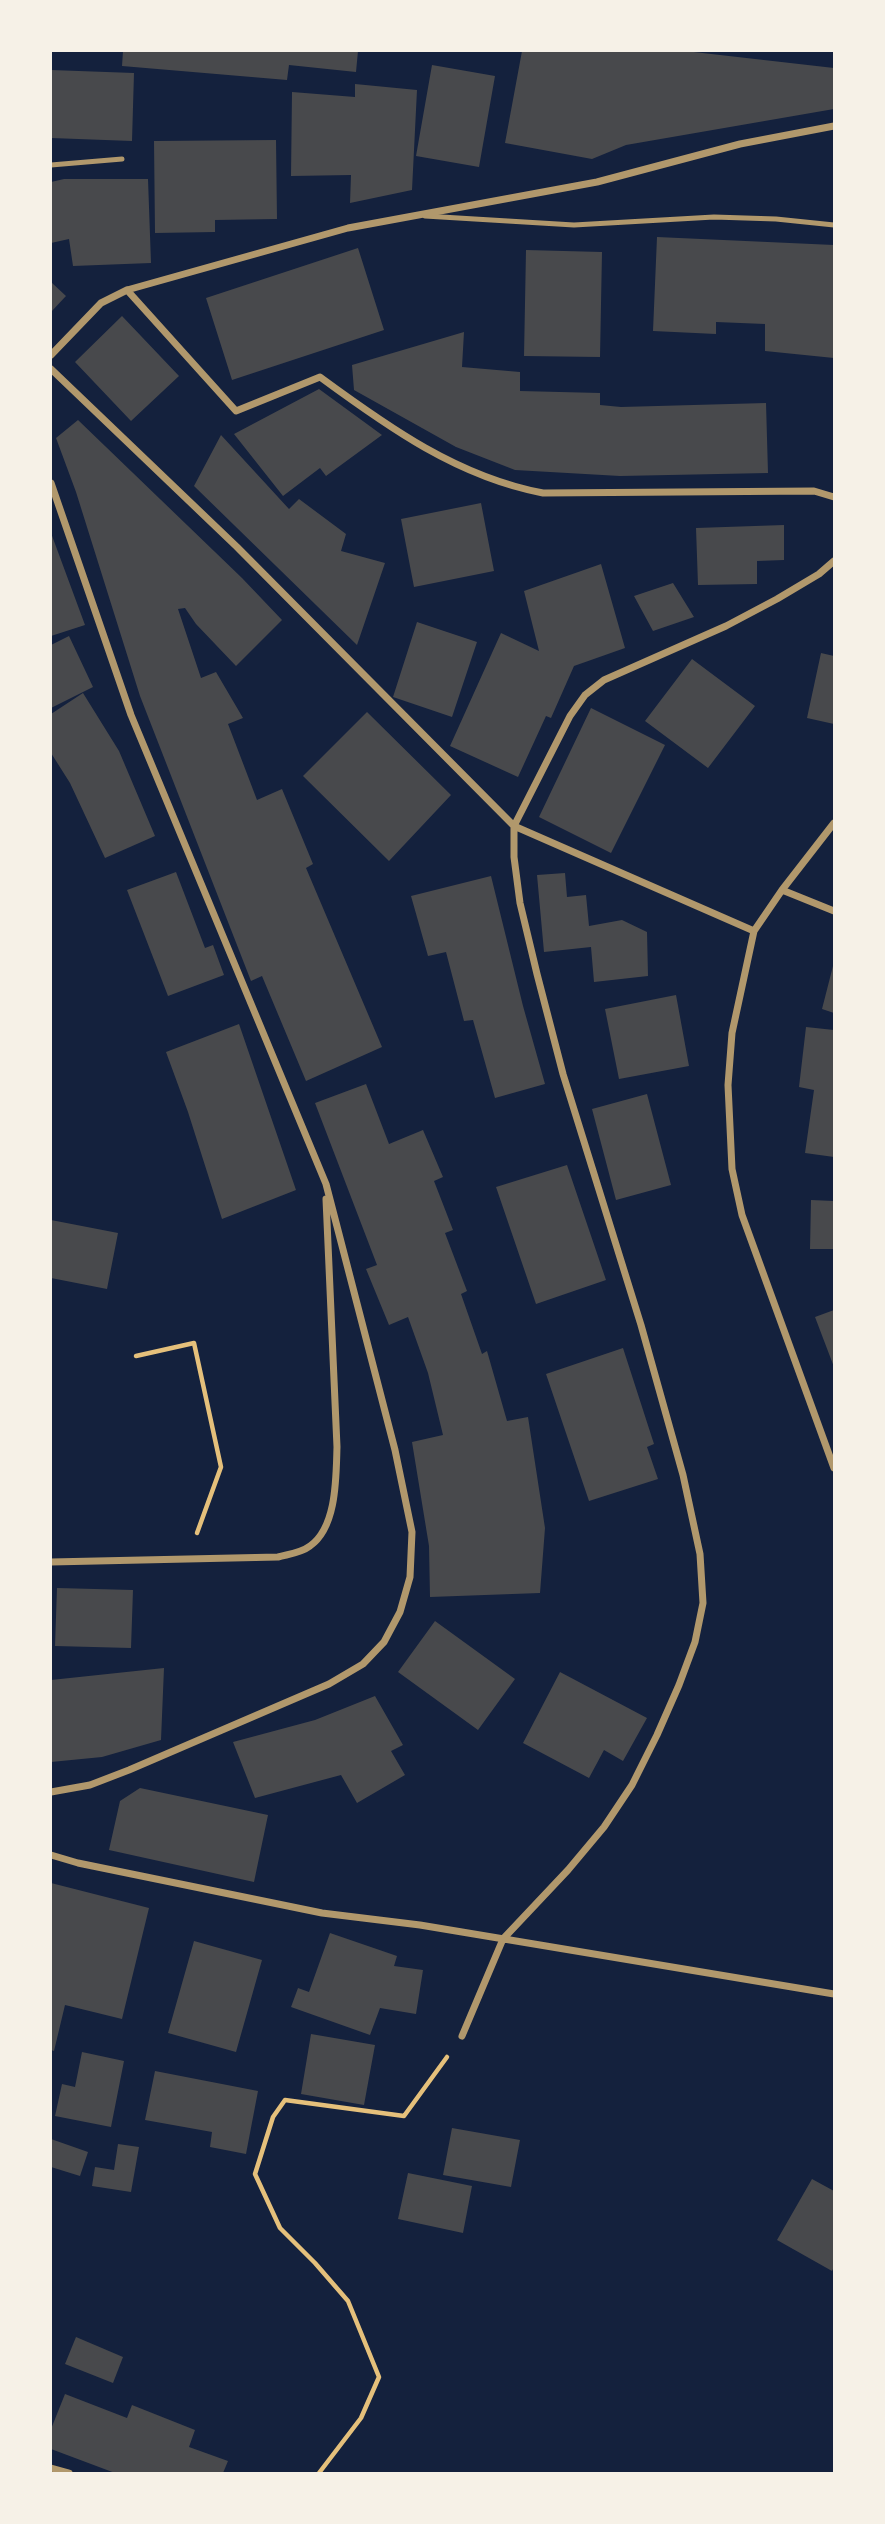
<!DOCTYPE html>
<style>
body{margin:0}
#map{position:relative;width:885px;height:2524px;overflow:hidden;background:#14213d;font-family:Lora,serif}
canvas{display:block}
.frame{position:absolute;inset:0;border:52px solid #f6f1e7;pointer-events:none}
</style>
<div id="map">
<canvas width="885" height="2524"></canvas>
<div class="frame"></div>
</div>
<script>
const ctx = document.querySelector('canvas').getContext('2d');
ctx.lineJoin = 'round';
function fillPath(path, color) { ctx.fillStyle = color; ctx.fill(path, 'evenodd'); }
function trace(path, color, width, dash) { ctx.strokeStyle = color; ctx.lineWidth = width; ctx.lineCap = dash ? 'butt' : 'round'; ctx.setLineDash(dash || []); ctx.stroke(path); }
const building = new Path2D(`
 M123,51H358L356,72L289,65L287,80L122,66Z
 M522,51H685L834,68V109L626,145L592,159L505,143Z
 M432,65L495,76L479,167L416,156Z
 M51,70L134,73L132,141L51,138Z
 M355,84L417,90L412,190L350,203L351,175L291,176L292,92L355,97Z
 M276,140L277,219L215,220V232L155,233L154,141Z
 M64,179H148L151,263L73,266L69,239L51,243V182Z
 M657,237L834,245V358L765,351V324L716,322V334L653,331Z
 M358,248L384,330L232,380L206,298Z
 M526,250L602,252L600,357L524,356Z
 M51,282L66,296L51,312Z
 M122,316L179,376L131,421L75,362Z
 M464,332L462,367L520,372V391L600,393V405L621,407L766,403L768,473L620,476L515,470L456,447L354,390L352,365Z
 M319,389L382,435L326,476L320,468L283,496L234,434Z
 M78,420L242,578L282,620L236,666L196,624L185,608L178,609L201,678L216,672L243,718L228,724L257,800L282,789L313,864L306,868L382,1047L306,1081L262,976L251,981L140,696L76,492L56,438Z
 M221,435L289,509L299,499L346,534L341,551L385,563L357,645L194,486Z
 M481,503L494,571L414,587L401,519Z
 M784,525V560L757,561V584L698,585L696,528Z
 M51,533L85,625L51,636Z
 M601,564L625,648L574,666L551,718L546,716L518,777L450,746L501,633L539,651L524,591Z
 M673,583L694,617L653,631L634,596Z
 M417,622L477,642L452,717L393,697Z
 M69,636L93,687L51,708V645Z
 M821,653L834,656V724L807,718Z
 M692,659L755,706L708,768L645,721Z
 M83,693L119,751L155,836L105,858L70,783L51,753V714Z
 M591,708L665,745L611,853L539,817Z
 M367,712L451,795L389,861L303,776Z
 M176,872L205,948L213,945L224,975L168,996L127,890Z
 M565,873L567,897L586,895L589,926L622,920L647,932L648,976L594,982L591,947L544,952L537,875Z
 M491,876L523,1006L545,1084L495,1098L473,1020L464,1021L446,952L428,956L411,896Z
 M833,966H834V1013L822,1009Z
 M676,995L689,1066L619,1079L605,1009Z
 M239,1024L296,1190L222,1219L188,1112L166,1052Z
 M806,1027L834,1030V1157L805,1153L814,1090L799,1087Z
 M366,1084L389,1144L423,1130L443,1177L434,1181L453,1230L445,1233L467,1291L461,1294L482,1354L487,1351L507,1421L528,1417L545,1528L540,1593L430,1597L429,1546L412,1442L443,1435L428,1373L408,1317L389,1325L366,1269L377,1265L315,1103Z
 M647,1094L671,1185L616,1200L592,1109Z
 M567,1165L606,1280L536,1304L496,1187Z
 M811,1200L834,1201V1249H810Z
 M51,1220L118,1233L107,1289L51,1278Z
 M834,1310V1367L815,1317Z
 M623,1348L654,1444L647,1447L658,1479L589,1501L546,1374Z
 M57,1588L133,1590L131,1648L55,1646Z
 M435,1621L515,1679L478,1730L398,1672Z
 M164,1668L161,1740L102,1757L51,1762V1680Z
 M560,1672L647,1718L623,1761L604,1750L589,1778L523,1743Z
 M375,1696L403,1745L391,1751L405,1775L357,1803L341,1775L255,1798L233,1742L315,1720Z
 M140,1788L268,1815L254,1882L109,1850L120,1801Z
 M51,1883L149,1908L122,2019L65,2005L54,2051L51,2050Z
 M330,1933L397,1956L394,1966L423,1970L416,2014L380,2008L370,2035L291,2007L298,1988L309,1992Z
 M194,1941L262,1960L236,2052L168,2033Z
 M311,2034L375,2045L364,2105L301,2094Z
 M82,2052L124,2061L111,2127L55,2116L62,2084L75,2087Z
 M155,2071L258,2091L246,2154L210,2147L212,2132L145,2120Z
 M452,2128L520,2140L511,2187L443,2175Z
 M51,2139L88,2152L80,2176L51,2167Z
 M118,2144L139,2147L131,2192L92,2186L95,2167L114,2170Z
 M408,2173L472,2186L463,2233L398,2219Z
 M812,2179L834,2191V2267L832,2271L777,2240Z
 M76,2337L123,2357L113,2383L65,2364Z
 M65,2394L127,2418L132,2405L195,2430L189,2447L228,2461L223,2473H115L51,2449V2429Z`);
const path = new Path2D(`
 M136,1356L194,1343L221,1467L197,1533
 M319,2473L361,2418L379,2377L348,2301L315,2263L280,2228L255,2174L273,2117L285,2100L404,2116L447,2057`);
const service = new Path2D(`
 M51,165L122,159
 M425,216L574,225L714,217L776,219L834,225`);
const minor = new Path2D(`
 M127,290L236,411L320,377C388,427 458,477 543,493L814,491L834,497
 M51,355L101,303L127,290L348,228L597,182L740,144L834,126
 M51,369L237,547L514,826L754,931
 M51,483L131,715L326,1184L395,1450L412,1532L410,1577L400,1612L384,1642L363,1664L329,1684L129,1770L90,1785L51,1792
 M834,823L782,890L754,931L732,1033L728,1085L732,1169L742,1215L834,1468
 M782,890L834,911
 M51,1562L278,1557C289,1554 301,1553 310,1546C337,1527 336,1477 337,1447L326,1199
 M51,1855L78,1863L322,1913L420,1925L834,1994
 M462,2036L503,1939L568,1870L604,1827L632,1785L657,1735L679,1685L695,1642L703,1603L700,1554L683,1475L641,1325L563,1074L537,974L520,903L514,857V826L570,716L585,695L604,680L726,626L777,599L819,574L834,561
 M51,2468L69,2473`);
fillPath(building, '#48494c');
trace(path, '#e5c07b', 4.5);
trace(service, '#b1986c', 5);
trace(minor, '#b1986c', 7);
</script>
